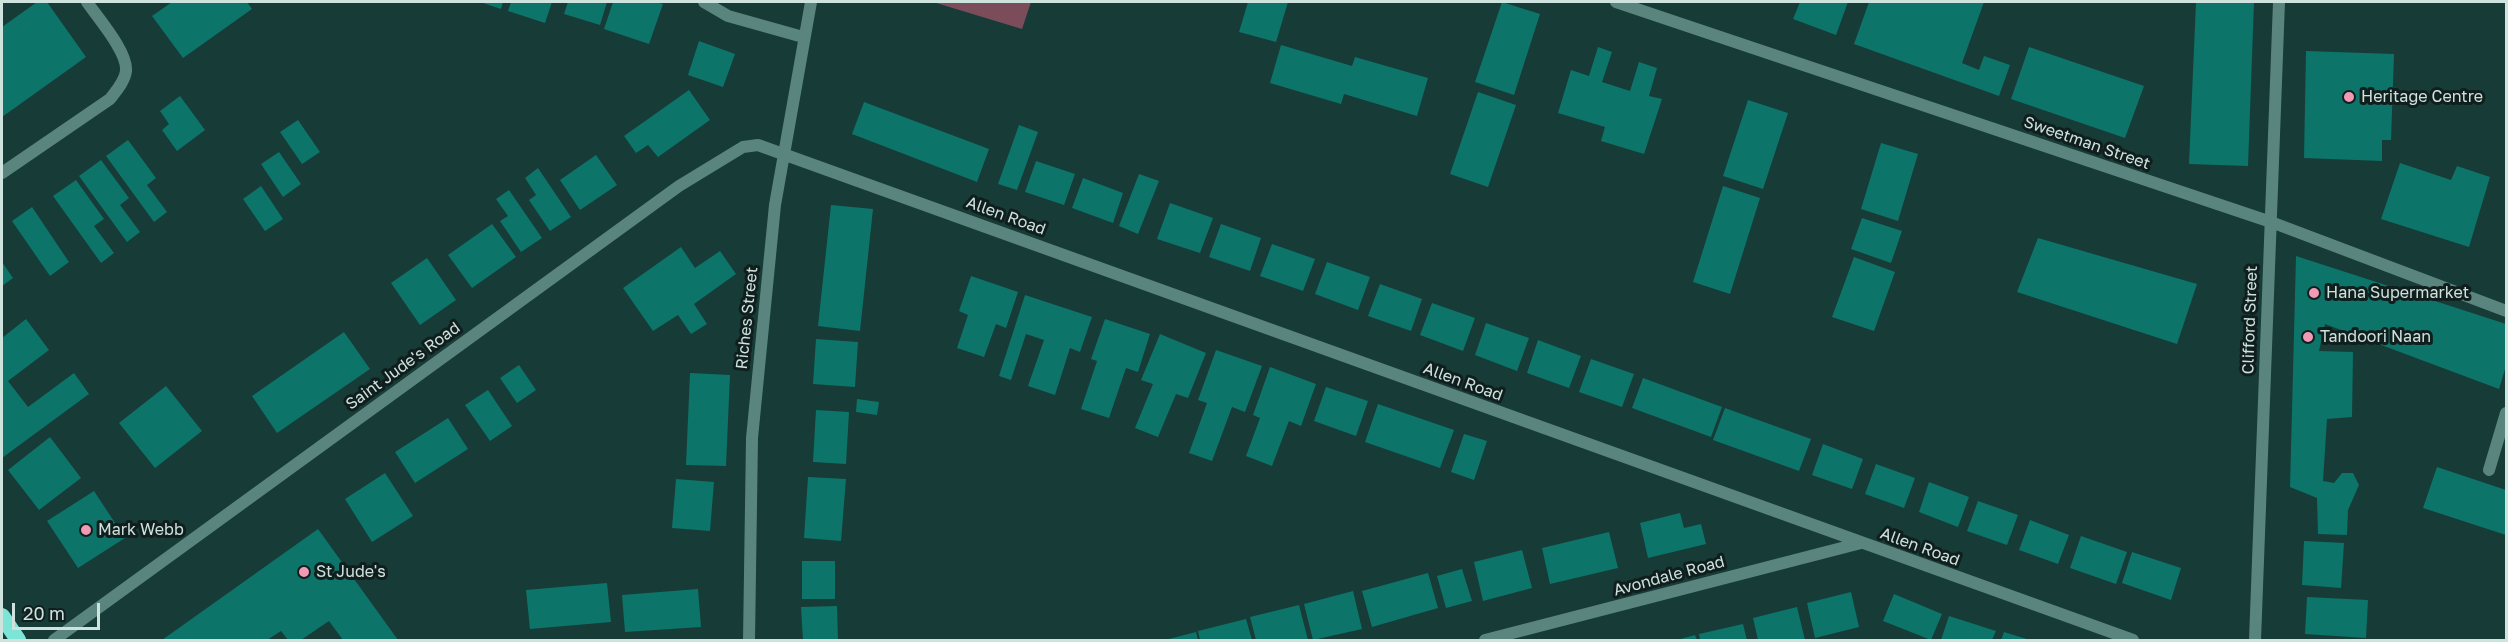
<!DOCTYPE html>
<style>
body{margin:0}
#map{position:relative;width:2508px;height:642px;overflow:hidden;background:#173b37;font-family:"Golos Text",sans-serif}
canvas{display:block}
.frame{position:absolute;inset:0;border:3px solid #cee2de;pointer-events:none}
.scale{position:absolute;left:12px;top:603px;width:88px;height:27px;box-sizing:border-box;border:3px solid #cee2de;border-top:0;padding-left:8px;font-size:18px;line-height:21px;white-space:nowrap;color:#cee2de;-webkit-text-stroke:4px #101f1d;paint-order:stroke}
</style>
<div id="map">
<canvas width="2508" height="642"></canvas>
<div class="frame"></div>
<div class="scale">20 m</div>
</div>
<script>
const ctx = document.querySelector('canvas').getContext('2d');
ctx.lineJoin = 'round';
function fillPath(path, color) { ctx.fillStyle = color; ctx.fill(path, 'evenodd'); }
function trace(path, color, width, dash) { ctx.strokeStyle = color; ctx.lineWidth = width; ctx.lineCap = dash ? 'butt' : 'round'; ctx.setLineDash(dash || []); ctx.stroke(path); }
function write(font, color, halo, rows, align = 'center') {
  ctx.font = font + ' "Golos Text",sans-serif'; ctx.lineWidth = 6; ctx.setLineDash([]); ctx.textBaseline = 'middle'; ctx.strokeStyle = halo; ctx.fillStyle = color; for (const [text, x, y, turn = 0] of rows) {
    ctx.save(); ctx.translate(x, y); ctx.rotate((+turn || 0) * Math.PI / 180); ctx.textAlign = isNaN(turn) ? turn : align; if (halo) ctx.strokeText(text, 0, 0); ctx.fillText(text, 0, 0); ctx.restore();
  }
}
const green = new Path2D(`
 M933,2H1031L1022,29Z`);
const building = new Path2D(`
 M37,2H47L86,57L2,117V27Z
 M172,2H247L252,9L183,58L152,16Z
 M480,2H503L501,9Z
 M511,2H552L545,23L508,11Z
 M568,2H607L600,25L564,14Z
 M613,2H656L663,4L649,44L604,29Z
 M1248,2H1288L1276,42L1239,32Z
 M1502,2L1540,14L1514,95L1475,82Z
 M1800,2H1848L1836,35L1793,19Z
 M1869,2H1984L1962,63L1979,70L1984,56L2010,65L1999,96L1854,44Z
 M2196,2H2254L2248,166L2189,164Z
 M699,41L735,54L723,87L688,75Z
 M1281,45L1352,66L1355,57L1428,78L1417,116L1344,94L1341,104L1270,83Z
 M1598,47L1612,52L1602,82L1630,91L1639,62L1657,68L1649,96L1662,99L1644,154L1601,141L1605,127L1558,113L1571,70L1589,76Z
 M2029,47L2144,86L2125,138L2011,99Z
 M2306,51L2394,54L2391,140H2382V161L2304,158Z
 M689,90L710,120L658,157L648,145L636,153L624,136Z
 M1478,92L1516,105L1488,187L1450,174Z
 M180,96L205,130L177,151L162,130L169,124L160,111Z
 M1748,100L1788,113L1763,189L1723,176Z
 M864,102L989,149L977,182L852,134Z
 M298,120L320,152L302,164L280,132Z
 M1019,125L1038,132L1017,190L998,184Z
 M128,140L156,178L147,185L167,212L154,222L106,156Z
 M1881,143L1918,154L1898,221L1861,209Z
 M279,152L301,184L283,197L261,164Z
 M596,155L617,185L580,210L560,180Z
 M101,160L129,198L120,205L140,232L127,242L79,176Z
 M1036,161L1075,174L1064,205L1025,192Z
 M2400,163L2451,180L2457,166L2490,177L2469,247L2381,219Z
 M538,168L571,217L550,231L529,200L536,195L525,178Z
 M1139,174L1159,181L1138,234L1119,226Z
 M1083,178L1123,193L1113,223L1072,208Z
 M76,180L104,219L94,226L114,253L101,263L53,196Z
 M261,186L283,219L265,231L243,199Z
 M1723,186L1760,198L1730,294L1693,282Z
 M509,190L542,238L521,252L500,221L508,216L496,199Z
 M1170,203L1213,218L1200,253L1157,239Z
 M831,205L873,209L860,331L818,326Z
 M32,207L69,262L50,276L12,221Z
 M1862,218L1902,231L1891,263L1851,249Z
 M492,224L516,257L472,288L448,255Z
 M1221,224L1261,238L1250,271L1209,257Z
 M2038,238L2197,284L2177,344L2017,292Z
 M1272,244L1315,259L1303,291L1260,276Z
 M681,247L695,268L720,251L736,274L694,304L707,324L691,334L678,315L653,331L623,288Z
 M2296,256L2506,324V366L2499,389L2325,324L2319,351L2353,352L2352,417L2327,419L2323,481L2334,483L2342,473H2353L2359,485L2348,510L2347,535L2318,534L2317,498L2290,487Z
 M1854,257L1895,272L1874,331L1832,317Z
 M427,258L456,300L420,325L391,283Z
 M2,262L13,278L2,286Z
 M1327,262L1370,277L1358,310L1315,294Z
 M971,276L1018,292L1006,328L996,324L984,357L957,348L968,315L959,311Z
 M1380,284L1422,299L1411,331L1368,316Z
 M1025,295L1092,317L1080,352L1070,348L1055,395L1028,386L1044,340L1026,334L1011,380L999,376Z
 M1432,303L1475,318L1463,351L1420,335Z
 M26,319L49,350L8,381L28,407L74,373L89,394L2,458V338Z
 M1105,319L1150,334L1138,372L1126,368L1109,418L1081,409L1097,361L1091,359Z
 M1486,323L1529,338L1517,371L1475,355Z
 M344,332L370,369L277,433L252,396Z
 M1160,334L1206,353L1188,398L1176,394L1158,437L1135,428L1153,384L1141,380Z
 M816,339L858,342L855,387L813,384Z
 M1538,340L1581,356L1569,388L1527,373Z
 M1216,350L1262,366L1245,412L1232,407L1212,461L1189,453L1207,403L1198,400Z
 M1591,359L1634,374L1622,407L1579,392Z
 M519,365L536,390L517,403L500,378Z
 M1270,367L1316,384L1301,426L1289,421L1272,466L1246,456L1260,418L1253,415Z
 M690,373L730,375L726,466L686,465Z
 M1643,378L1722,407L1711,437L1632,408Z
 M166,386L202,431L155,468L119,423Z
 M1326,387L1368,401L1356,436L1314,421Z
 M488,390L512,426L490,441L465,405Z
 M857,399L879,402L877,415L856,412Z
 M1378,404L1454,430L1440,468L1365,442Z
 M1725,408L1811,439L1799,471L1713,440Z
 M816,410L849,412L846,464L813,462Z
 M448,418L468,449L415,483L395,452Z
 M1464,434L1487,441L1474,480L1451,472Z
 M50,437L81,478L39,510L8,470Z
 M1823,444L1863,459L1852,489L1812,475Z
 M1876,464L1915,478L1904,508L1865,494Z
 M2437,467L2506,490V535L2423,508Z
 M385,473L413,516L372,542L345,499Z
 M808,477L846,479L841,541L804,538Z
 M676,479L714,482L710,531L672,528Z
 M1929,482L1969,497L1958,527L1919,512Z
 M94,491L125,538L78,568L47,521Z
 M1978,501L2018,515L2007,545L1967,531Z
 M1680,513L1684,528L1701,524L1706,544L1648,558L1640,523Z
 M2030,520L2069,535L2058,564L2019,550Z
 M318,529L398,640H343L329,621L301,640H288L281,631L267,640H162Z
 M1609,532L1618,568L1550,584L1542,548Z
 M2081,536L2127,552L2116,584L2070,568Z
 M2304,541L2344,543L2341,588L2302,585Z
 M1522,550L1532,588L1483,601L1474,562Z
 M2132,552L2181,568L2171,600L2122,583Z
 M802,561H835V599H802Z
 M1462,569L1472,601L1446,608L1437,576Z
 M1428,573L1438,608L1372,627L1362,591Z
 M607,583L611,622L530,629L526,590Z
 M698,589L701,627L625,632L622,595Z
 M1353,591L1362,629L1313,640L1304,604Z
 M1851,592L1859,627L1815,638L1807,603Z
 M1894,594L1942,614L1931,640L1883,621Z
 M2307,597L2368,600L2366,638L2305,634Z
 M1299,605L1308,640H1256L1250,617Z
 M837,606L838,640H803L801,607Z
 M1797,607L1805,640H1758L1753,618Z
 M1949,616L1996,631L1992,640H1941Z
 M1246,619L1252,640H1200L1198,631Z
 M1743,624L1747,640H1700L1699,634Z
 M1196,632L1198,640H1165Z
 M2004,632L2030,640H2001Z
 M1695,635L1697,640H1677Z`);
const minor = new Path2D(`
 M704,2L728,16L803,37
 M1616,2L2271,222L2506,311
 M2,173L110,99C116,91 125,81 126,71C128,52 97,17 87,2
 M2489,470L2506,413
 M54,640L679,186L743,147L758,145L2133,640
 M749,640L752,438L775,205L811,2
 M1485,640L1861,543
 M2255,640L2279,2`);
const trunk = new Path2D(`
 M2,616L18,640`);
const markers = [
 [2349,97,6,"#f09ab5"],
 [2314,293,6,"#f09ab5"],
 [2308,337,6,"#f09ab5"],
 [86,530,6,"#f09ab5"],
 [304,572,6,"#f09ab5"]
];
const poiNames = [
 ["Heritage Centre",2361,97],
 ["Hana Supermarket",2326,293],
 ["Tandoori Naan",2320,337],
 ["Mark Webb",98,530],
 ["St Jude's",316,572]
];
const streetNames = [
 ["Sweetman Street",2087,143,19],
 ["Allen Road",1006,216,20],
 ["Riches Street",747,318,-84],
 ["Clifford Street",2250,320,-88],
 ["Saint Jude's Road",403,366,-36],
 ["Allen Road",1463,382,20],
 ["Allen Road",1920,547,20],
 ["Avondale Road",1669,576,-15]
];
fillPath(green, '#7b4d5b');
fillPath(building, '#0d746a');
trace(minor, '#5a857e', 12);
trace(trunk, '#7de5d7', 16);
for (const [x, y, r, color] of markers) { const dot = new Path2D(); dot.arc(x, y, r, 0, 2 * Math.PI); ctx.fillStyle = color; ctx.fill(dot); trace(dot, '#101f1d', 2); }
write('16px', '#cee2de', '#101f1d', poiNames, 'left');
write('16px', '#cee2de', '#101f1d', streetNames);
</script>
